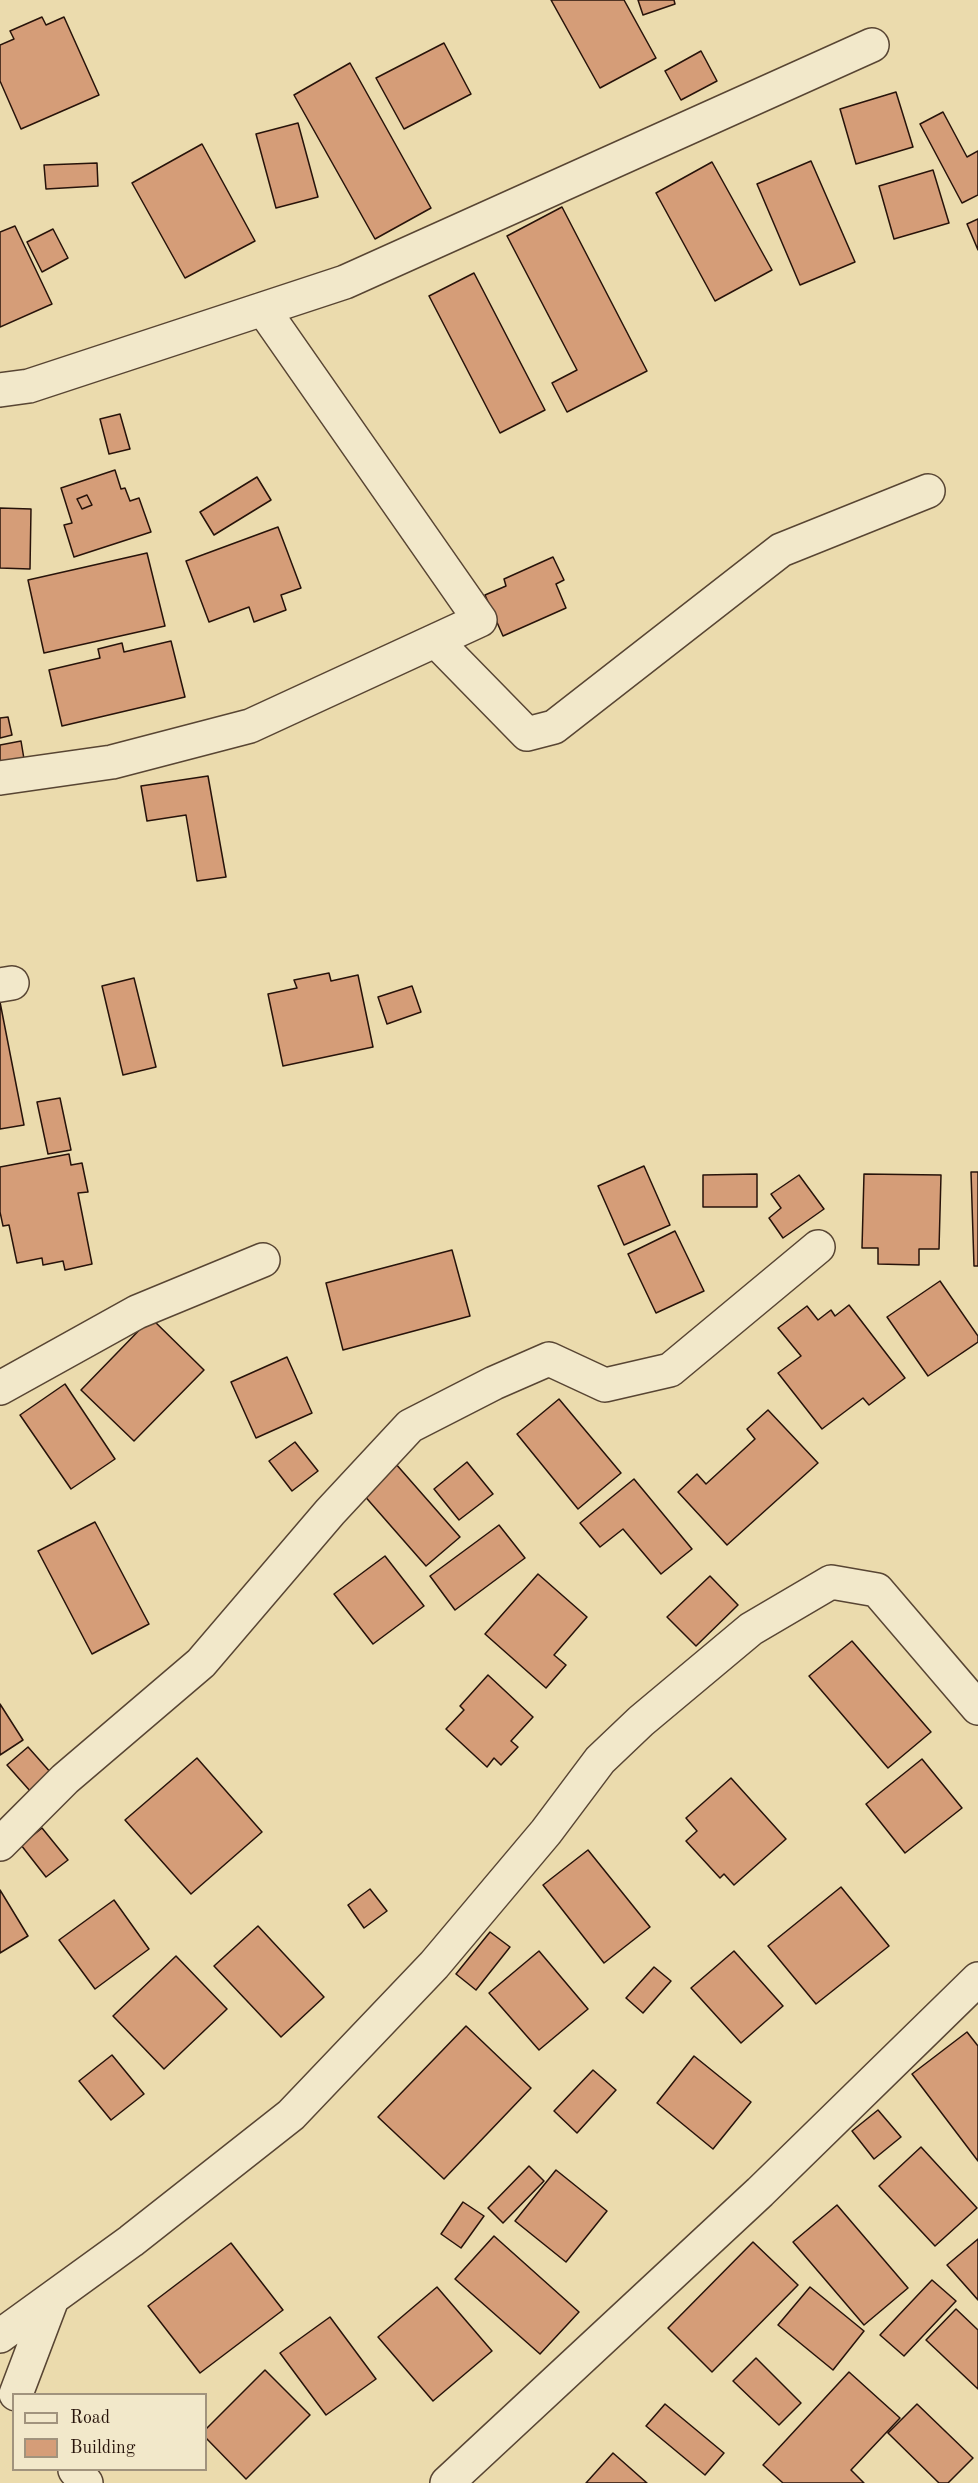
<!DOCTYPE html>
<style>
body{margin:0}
#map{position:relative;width:978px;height:2483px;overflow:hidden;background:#ebdbad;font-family:"Old Standard TT",serif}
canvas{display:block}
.legend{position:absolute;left:12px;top:2393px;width:195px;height:78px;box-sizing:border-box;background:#f2e8ca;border:2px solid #a1937d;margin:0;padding:8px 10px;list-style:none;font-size:18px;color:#27130a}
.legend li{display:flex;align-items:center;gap:12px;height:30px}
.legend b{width:30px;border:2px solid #a1937d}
</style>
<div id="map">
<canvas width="978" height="2483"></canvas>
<ul class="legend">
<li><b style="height:8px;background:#f2e8ca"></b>Road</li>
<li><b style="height:16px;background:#d59d78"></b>Building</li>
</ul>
</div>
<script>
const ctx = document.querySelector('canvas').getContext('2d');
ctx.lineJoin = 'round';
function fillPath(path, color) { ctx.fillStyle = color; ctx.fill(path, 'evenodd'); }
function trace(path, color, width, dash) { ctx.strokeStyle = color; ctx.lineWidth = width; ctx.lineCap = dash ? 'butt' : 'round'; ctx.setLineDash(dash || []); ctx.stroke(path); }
const building = new Path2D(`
 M551,0H624L656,58L600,88Z
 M638,0H674L675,4L643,15Z
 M42,17L46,25L64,17L99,95L21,129L0,81V45L14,39L10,31Z
 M444,43L471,94L404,129L376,78Z
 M701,51L717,81L681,100L665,71Z
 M350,63L431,208L375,239L294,95Z
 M896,92L913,147L856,164L840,109Z
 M943,112L967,157L978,151V195L962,203L920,124Z
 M298,123L318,197L276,208L256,134Z
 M202,144L255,241L185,278L132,183Z
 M811,161L855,262L800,285L757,184Z
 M712,162L772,270L715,301L656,193Z
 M97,163L98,186L46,189L44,165Z
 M933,170L949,223L894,239L879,186Z
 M562,207L647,371L567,412L552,383L577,370L507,236Z
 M978,219V250L967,224Z
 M15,226L52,304L0,327V232Z
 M53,229L68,258L42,272L27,242Z
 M474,273L545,410L500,433L429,296Z
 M120,414L130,449L109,454L100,419Z
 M115,470L121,489L125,488L130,501L139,498L151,532L74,557L64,525L72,523L61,488ZM87,495L92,505L82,509L77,499Z
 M257,477L271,500L214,535L200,512Z
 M87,495L92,505L82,509L77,499Z
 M0,508L31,509L30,569L0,568Z
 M278,527L301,588L281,595L286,610L254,622L249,607L209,622L186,561Z
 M147,553L165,626L44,653L28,580Z
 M553,557L564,580L556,584L566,608L503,636L485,595L506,586L504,579Z
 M171,641L185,697L62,726L49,670L100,658L98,649L122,643L124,652Z
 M8,717L12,735L0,738V718Z
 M21,741L26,771L0,776V745Z
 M208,776L226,877L197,881L186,815L147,821L141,786Z
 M329,973L331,981L358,975L373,1047L283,1066L268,994L297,988L294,980Z
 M134,978L156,1067L123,1075L102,986Z
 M412,986L421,1012L387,1024L378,997Z
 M0,1002L24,1125L0,1129Z
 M60,1098L71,1150L48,1154L37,1102Z
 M69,1154L71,1165L82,1163L88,1192L78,1193L92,1264L65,1270L63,1261L43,1265L42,1258L17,1263L9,1225L3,1226L0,1212V1167Z
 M644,1166L670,1225L624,1245L598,1186Z
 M971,1172H978V1266H974Z
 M757,1174V1207H703V1175Z
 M864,1174L941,1175L939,1249H919V1265L878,1264V1248H862Z
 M799,1175L824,1209L783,1238L769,1218L781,1208L771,1194Z
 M675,1231L704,1291L656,1313L628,1254Z
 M452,1250L470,1316L343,1350L326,1283Z
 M940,1281L978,1336V1342L928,1376L887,1317Z
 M849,1305L905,1378L869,1405L863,1398L822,1429L778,1373L801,1356L778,1328L807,1306L818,1320L831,1310L835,1316Z
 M151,1318L204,1370L134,1441L81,1390Z
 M287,1357L312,1413L256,1438L231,1382Z
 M65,1384L115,1459L71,1489L20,1415Z
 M559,1399L621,1473L578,1509L517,1434Z
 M768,1410L818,1463L727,1545L678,1492L697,1474L706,1484L755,1439L747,1429Z
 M295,1442L318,1471L292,1491L269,1461Z
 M467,1462L493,1494L459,1520L434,1489Z
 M395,1463L460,1537L426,1566L362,1493Z
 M634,1479L692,1549L661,1574L623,1529L600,1547L580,1523Z
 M95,1522L149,1624L92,1654L38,1551Z
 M499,1525L525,1558L455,1610L430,1576Z
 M385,1556L424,1606L373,1644L334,1594Z
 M538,1574L587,1617L554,1655L566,1665L546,1688L485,1634Z
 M710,1576L738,1605L696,1646L667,1617Z
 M852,1641L931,1732L888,1768L809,1676Z
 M488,1675L533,1717L511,1741L518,1747L501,1765L494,1758L487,1767L446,1729L464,1710L460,1706Z
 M0,1704L23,1740L0,1755Z
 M28,1747L52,1774L31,1792L7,1765Z
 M197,1758L262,1832L191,1894L125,1820Z
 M922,1759L962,1808L905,1853L866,1804Z
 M731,1778L786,1839L734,1885L724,1874L720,1878L686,1841L697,1831L686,1818Z
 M42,1828L68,1860L46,1877L21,1845Z
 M588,1850L650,1927L604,1963L543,1885Z
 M841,1887L889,1946L816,2004L768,1946Z
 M370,1889L387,1911L364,1928L348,1905Z
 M0,1890L28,1936L0,1953Z
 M114,1900L149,1949L95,1989L59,1940Z
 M258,1926L324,1997L281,2037L214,1966Z
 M490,1932L510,1947L476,1990L456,1974Z
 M539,1951L588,2009L539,2050L489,1993Z
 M734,1951L783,2006L741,2043L691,1988Z
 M176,1956L227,2009L164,2069L113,2016Z
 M654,1967L671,1981L643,2013L626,1998Z
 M466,2026L531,2088L444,2179L378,2117Z
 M967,2032L978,2046V2161L912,2074Z
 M112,2055L144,2094L111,2120L79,2081Z
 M694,2056L751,2102L713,2149L657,2103Z
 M593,2070L616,2090L577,2133L554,2111Z
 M878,2110L901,2137L874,2159L852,2131Z
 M921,2147L977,2208L935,2246L879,2186Z
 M529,2166L544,2181L503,2223L488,2208Z
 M556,2170L607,2211L566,2262L515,2221Z
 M463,2202L484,2216L461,2248L441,2234Z
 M837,2205L908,2288L864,2325L793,2242Z
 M494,2236L579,2312L540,2354L455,2279Z
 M978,2239V2300L947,2265Z
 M753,2242L798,2285L712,2372L668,2328Z
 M231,2243L283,2310L200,2373L148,2306Z
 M932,2280L956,2301L904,2356L880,2335Z
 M437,2287L492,2351L433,2401L378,2337Z
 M810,2287L864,2331L833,2370L778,2325Z
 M956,2309L978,2330V2389L926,2340Z
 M330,2317L376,2379L326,2415L280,2353Z
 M756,2358L801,2403L779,2425L733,2381Z
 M265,2370L310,2415L246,2479L206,2438V2429Z
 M849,2372L900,2418L851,2470L864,2483H783L763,2465Z
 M665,2404L724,2453L705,2475L646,2426Z
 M917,2404L973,2458L948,2483H939L888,2433Z
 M613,2453L647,2483H586Z`);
const minor = new Path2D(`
 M0,390L29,386L345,282L872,45
 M436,641L527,734L554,727L781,550L928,491
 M0,778L112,762L250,726L480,620L263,309
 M0,985L12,983
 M0,1388L137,1312L263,1260
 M0,1844L65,1779L201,1663L330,1512L410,1426L494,1383L549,1359L605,1385L670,1370L818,1247
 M0,2336L131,2241L291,2115L434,1965L546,1832L600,1760L641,1721L751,1629L831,1582L877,1590L978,1708
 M16,2394L52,2299
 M75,2470L86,2483
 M447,2483L760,2192L978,1979`);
fillPath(building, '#d59d78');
trace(building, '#27130a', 1.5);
trace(minor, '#584533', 36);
trace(minor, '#f2e8ca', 33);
</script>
